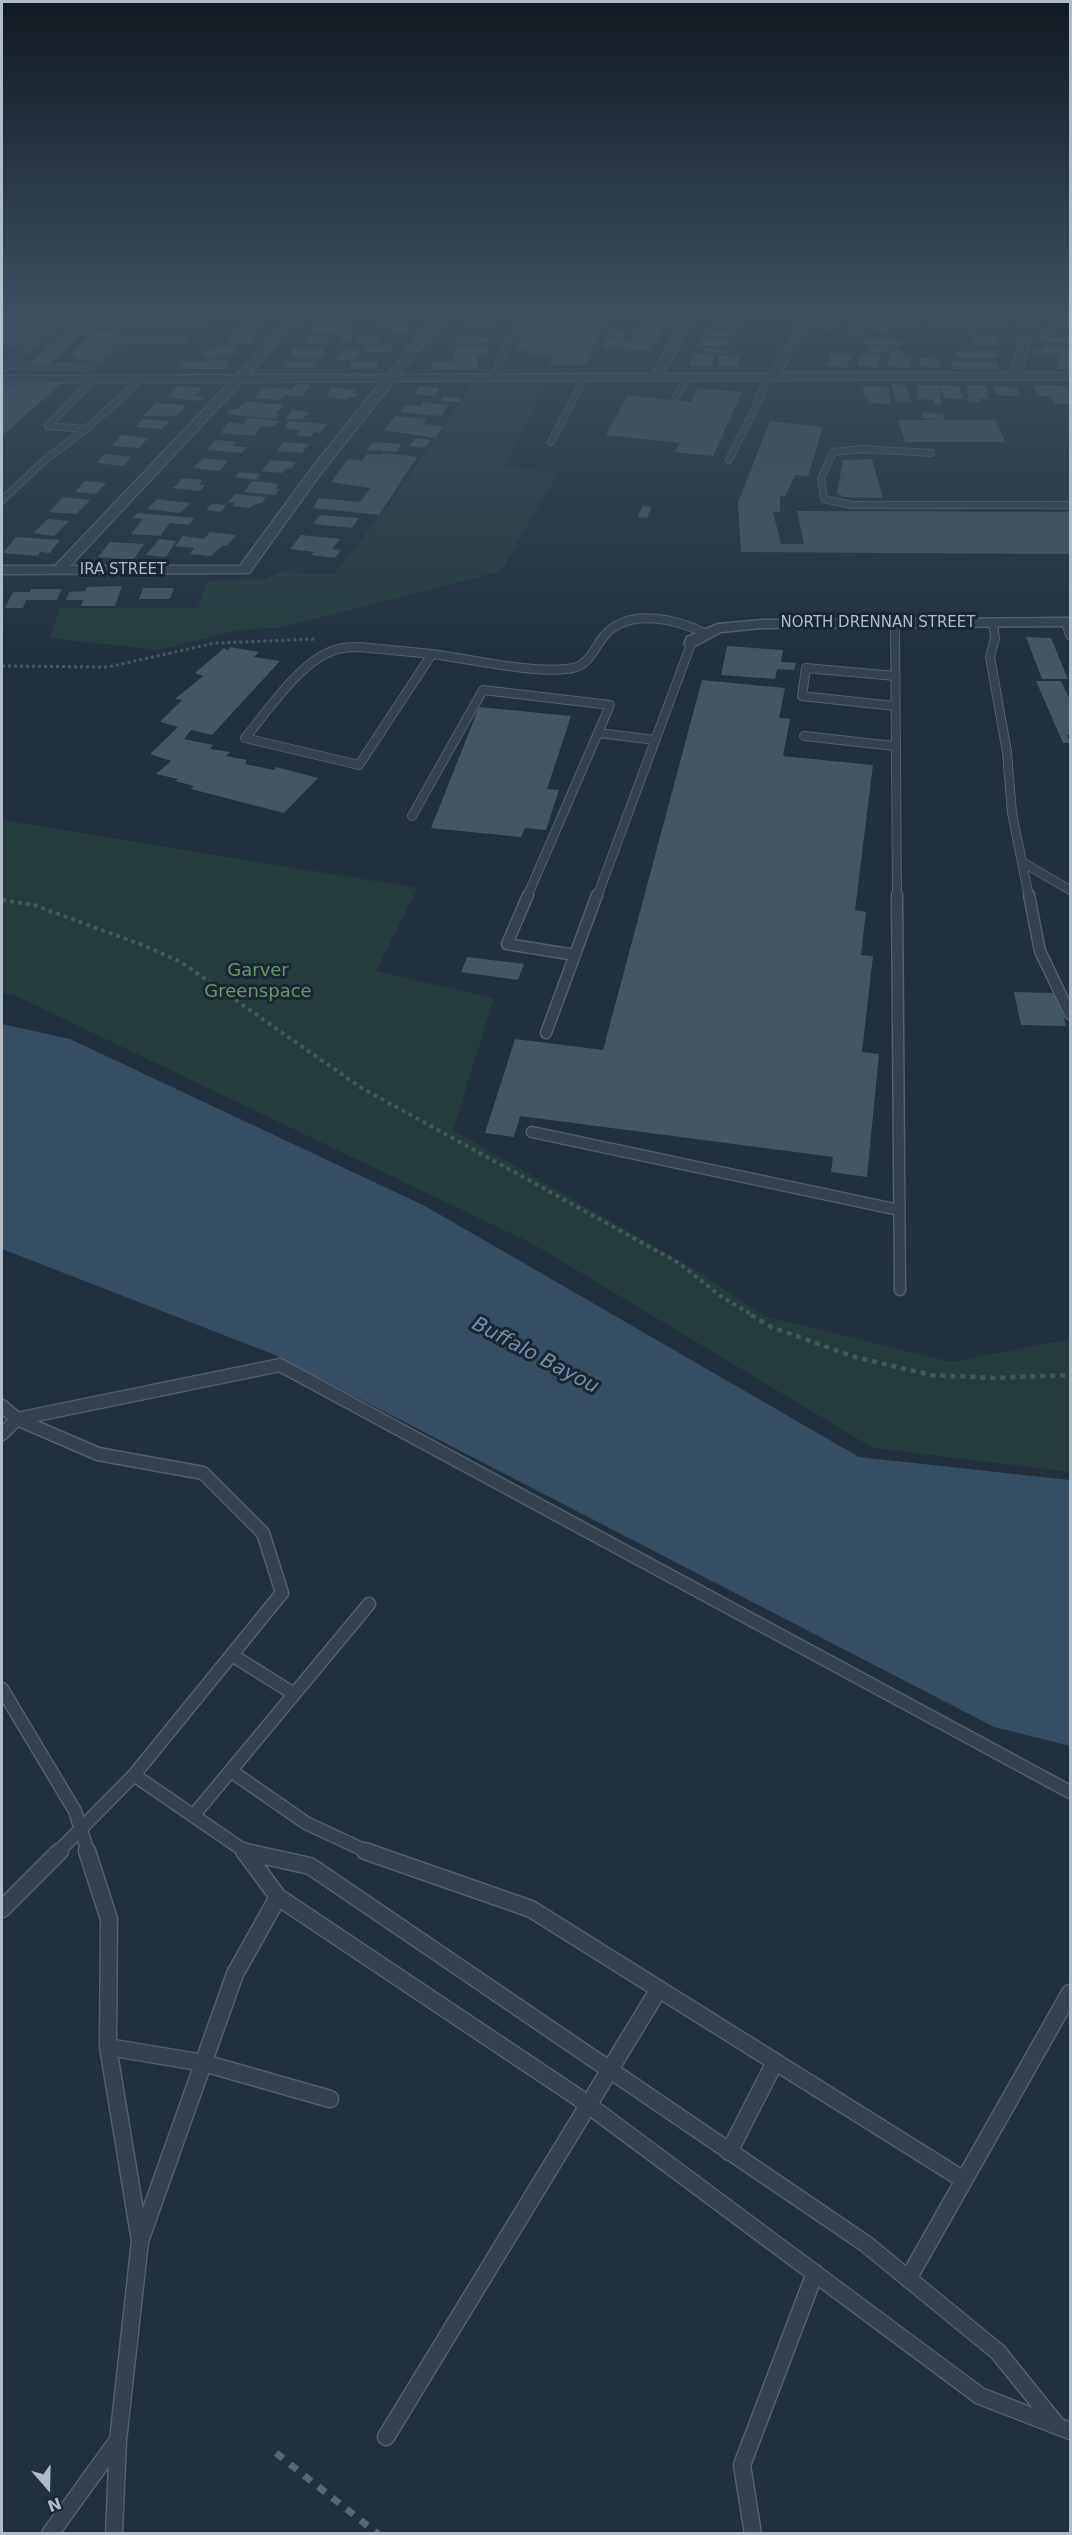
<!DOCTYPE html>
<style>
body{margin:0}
#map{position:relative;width:1072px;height:2535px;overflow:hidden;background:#21303c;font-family:"DejaVu Sans",sans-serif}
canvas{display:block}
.frame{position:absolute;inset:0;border:3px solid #b0bcc8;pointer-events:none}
.north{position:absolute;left:18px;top:2457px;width:60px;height:60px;-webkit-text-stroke:4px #1a2631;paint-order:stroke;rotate:160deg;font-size:16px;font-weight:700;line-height:24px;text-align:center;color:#b0bcc8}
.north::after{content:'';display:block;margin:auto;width:21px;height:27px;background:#b0bcc8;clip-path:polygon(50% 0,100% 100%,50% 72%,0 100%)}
</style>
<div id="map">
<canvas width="1072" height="2535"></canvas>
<div class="frame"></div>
<div class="north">N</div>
</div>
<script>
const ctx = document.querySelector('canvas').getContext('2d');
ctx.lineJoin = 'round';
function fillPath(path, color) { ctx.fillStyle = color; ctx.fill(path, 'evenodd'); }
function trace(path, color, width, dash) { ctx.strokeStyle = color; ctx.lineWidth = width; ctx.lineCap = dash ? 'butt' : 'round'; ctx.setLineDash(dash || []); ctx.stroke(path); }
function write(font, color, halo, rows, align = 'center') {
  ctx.font = font + ' "DejaVu Sans",sans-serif'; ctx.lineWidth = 6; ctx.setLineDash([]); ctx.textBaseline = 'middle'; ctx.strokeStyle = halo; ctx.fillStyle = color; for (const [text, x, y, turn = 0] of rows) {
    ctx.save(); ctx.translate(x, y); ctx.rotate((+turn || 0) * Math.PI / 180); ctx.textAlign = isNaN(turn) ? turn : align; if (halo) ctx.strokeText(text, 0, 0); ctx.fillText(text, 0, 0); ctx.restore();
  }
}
const green = new Path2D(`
 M469,381H550L505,466L558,473L501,571L279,628L244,629L158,650L49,638L60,608H198L208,581L262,580L282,572L333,575C382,516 425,454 468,390Z
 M2,820L418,888L376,971L494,998L453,1130L699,1272L764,1316L951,1362L1070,1339V1472L873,1448L533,1244L14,995L2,993Z`);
const water = new Path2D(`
 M2,1024L70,1039L425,1206L859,1457L1070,1480V1746L994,1727L275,1355L2,1249Z`);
const building = new Path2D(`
 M10,309H61L19,347L2,345V316Z
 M82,309H213L218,310L201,328L104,321L97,328L88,327L49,365L31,363L79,318L74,317Z
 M416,309V315L393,316L394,310Z
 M567,309H614L608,322L564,316Z
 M637,309H652L651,312L673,314L671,318L635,316Z
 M717,309H742L741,313L717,312Z
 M276,310L275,317L228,320L229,316L245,315V311Z
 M328,312H350L349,319H327Z
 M471,312H502V320H490L492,328L471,329L469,321L488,320H471Z
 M728,314L746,315V318L730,317V320H744V324H711V316H728Z
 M821,318L839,319L835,331L818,330Z
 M849,318H864L862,335L847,334Z
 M873,318L891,319L888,331L870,330Z
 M902,318L920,319L921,329L904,328Z
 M929,318L948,319L949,328H930Z
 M957,318L976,319L974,332L956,328Z
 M980,318L1007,320L1005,330L979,328Z
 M1021,318L1041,320L1040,329L1019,327Z
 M531,319L553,320L551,324L602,326L585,365H549L554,355L528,354L531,349L516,348Z
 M645,319L667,321L663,328L641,326Z
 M1054,320L1070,321V331L1055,329L1054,335L1039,333L1040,329L1053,330Z
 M378,321H404V324H407V332H392V328H378Z
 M240,322H260L258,331H238Z
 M352,324V331L313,333L312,326Z
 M641,329L661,330L660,341L634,340L635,332H641Z
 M95,330L120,332L91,361L73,359L77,356L69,355Z
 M613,330L627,332L623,338L609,337Z
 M705,331L734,332V337L704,335Z
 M231,333L256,334L253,343H227Z
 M340,333H352V340L340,341Z
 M482,334L483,338H488L489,342L457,344L456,337Z
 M971,335H994L1000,346H977Z
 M308,336H329L328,343H307Z
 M1041,336L1070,338V344L1040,341Z
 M357,337H379L378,344H356Z
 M607,339L624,340L653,342L649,351L603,347Z
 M701,339L733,341L731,346H698Z
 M864,339L901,340L902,346L864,345Z
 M392,345L391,352H364L365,346Z
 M1043,345L1070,347V370L1057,369L1058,356L1033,354V350L1043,351Z
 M236,346L235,354L204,358L205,350H214L215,347Z
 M488,346V355H477V370H432V362L454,361L455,347Z
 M870,347H889V353L870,352Z
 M292,348H324L322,357H290Z
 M704,348L726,349L724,354L703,352Z
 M893,348L903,349L901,355L912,357L908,368L886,366Z
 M345,349L362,350L353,361L336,360Z
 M994,350L1000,357L961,359L956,352Z
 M694,353L715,355L711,367L689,365Z
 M831,354L851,356L847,368L827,366Z
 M861,354L881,356L878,368L857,366Z
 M718,356H738L739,367H719Z
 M920,358L940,359L939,368L919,366Z
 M207,360H229L227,369H179L181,361L207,363Z
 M285,361H317L316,368H284Z
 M950,361H996L1000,370H954Z
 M351,362H378L377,368L350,369Z
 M62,383L2,436V385Z
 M296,384L311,385L302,397L285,395L281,400L254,398L263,387L292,389Z
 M892,384L906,385L911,402H896Z
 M917,385L940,386L941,405L934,404V400L918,399Z
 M940,385L959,386L963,399L944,398Z
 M966,385L986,386L989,399L979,398L980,402H969Z
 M993,385L1017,388L1020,396L996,395Z
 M1034,385L1067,386L1070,404H1054L1052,396H1037Z
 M178,386L202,388L194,396L204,397L200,401L167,397Z
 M419,386L440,388L435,396L414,394Z
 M863,386L889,387L890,404L869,403L868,396H864Z
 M331,387L356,390L353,393H359L356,397H347L346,399L327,397Z
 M698,388L742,392L713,456L675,452L680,443L606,435L628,395L691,402Z
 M442,397L461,398L459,402H441Z
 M245,401L284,405L276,413L279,414L275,419L226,414L231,409H237Z
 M423,402L449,405L441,416L400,412L405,405L420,406Z
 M155,403L186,405L177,416H143Z
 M293,410L309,412L302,420L285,419Z
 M923,412L945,414L943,420L922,418Z
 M395,416L426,419L423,424L443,426L435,438L384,430Z
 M248,418L279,421L274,427L261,426L254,436L221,433L229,422L244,424Z
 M143,419L169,421L162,429L136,427Z
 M898,420H995L1005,442H905Z
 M289,421L327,424L321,433L314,432L311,437L296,435L300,430L284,428Z
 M770,421L823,427L808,476L795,475L785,497L780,496V512H773L781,544H804L797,511L1070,512V554L741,552L738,503Z
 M121,435L148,438L139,448L112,446Z
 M416,438L431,440L424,448L409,446Z
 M216,440L236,442L232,446L247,447L242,453L207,450Z
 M283,442L309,444L302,453L276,451Z
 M373,442L402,444L396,452L367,450Z
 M383,453L417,457L379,515L313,508L319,498L360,502L370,488L331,482L348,459L362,461L367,454L381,455Z
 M104,454L131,457L124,466L97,463Z
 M203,458L228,461L219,471L193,468Z
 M872,459L883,498L844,497L837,493L843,460Z
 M271,460L296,462L291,469L286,468L282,473L261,471Z
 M239,472L260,474L256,480L235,477Z
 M181,478L203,480L199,485H205L200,491L172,488L178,484Z
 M85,481L106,483L96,494L75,492Z
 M252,481L279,484L275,489H279L275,495L244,492Z
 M235,494L266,497L261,503L253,505L250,508L233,506L235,503L228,502Z
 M63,497L90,500L76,514L49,512Z
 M157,499L190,503L180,513L147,509Z
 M212,504L226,505L221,512L206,510Z
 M643,506L652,507L647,518L637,517Z
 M137,513L194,518L189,525L170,523L160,536L131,534L143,519L133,518Z
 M320,515L359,518L352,528L313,524Z
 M48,519L69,521L54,536L33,533Z
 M210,532L236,535L227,546L223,545L211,556L190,554L194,548L175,546L183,536L204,539Z
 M301,535L340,539L332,549L341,550L335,558L311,555L314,552L290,549Z
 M16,537L60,540L50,553L40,552L38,556L3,553Z
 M159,539L176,541L166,557L146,555Z
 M110,542L144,544L133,560L98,557Z
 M122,586L115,606H81L83,600H66L69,592L85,591L87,587Z
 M143,588H174L170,599H139Z
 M31,589H62L57,600H26L23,608H5L13,592H30Z
 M1026,637L1051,638L1068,679H1042Z
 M727,646L783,650L781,662L796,663L794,670L777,669L775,679L721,675Z
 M230,647L259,652L254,657L280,661L212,735L191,730L184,739L213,745L210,749L230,752L226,756L247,760L245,764L274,770L276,767L318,778L284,813L191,789L194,786L175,781L178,779L156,774L171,761L150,754L178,727L160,722L182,700L175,699L203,676L195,673L224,648L228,650Z
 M702,680L785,688L779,718L790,719L783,756L873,765L855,910L866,912L861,955L873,956L862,1052L879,1054L867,1177L831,1172L833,1157L520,1116L514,1137L485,1133L515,1039L603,1050Z
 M1036,681H1061L1070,700V735H1067L1070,743H1063Z
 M479,707L571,716L547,789L559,790L546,830L525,828L521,837L431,828Z
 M467,957L524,964L518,980L461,972Z
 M1014,992L1058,993L1066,1026L1021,1025Z`);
const pathFar2 = new Path2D(`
 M2,666L108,667L215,643L315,639`);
const pathFar1 = new Path2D(`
 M2,900L34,905L145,946L181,962L360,1087L677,1262L722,1297L754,1316`);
const path = new Path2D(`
 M751,1315L771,1327L855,1357L931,1375L995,1378L1070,1375`);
const laneFar4 = new Path2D(`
 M2,365L84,368L89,367L122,340L128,338L184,340
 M4,368L73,309
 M494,377C499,359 511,329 528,319C534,316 541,315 547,314L550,309
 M676,396L689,376
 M48,426L94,378
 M86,429L135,385L139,378
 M551,442L585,377
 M931,453L862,449L833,452L821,479L824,499L852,505H1070
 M729,460L755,408L768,376
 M2,500L46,459L86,429L48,426`);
const laneFar3 = new Path2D(`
 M1066,622L1070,635
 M895,623L897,897
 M993,623L995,638L990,657L1007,752L1012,813L1029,897
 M360,647L432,654L359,765L245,738C267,712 299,663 332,651C341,647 351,647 360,647Z
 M432,654C470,659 538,675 573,668C590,664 594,648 604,636C628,607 678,619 706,634
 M894,706L802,696L806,668L895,676
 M599,733L655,740
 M804,736L894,746
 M412,816L483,690L610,705L527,897
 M1022,862L1070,890
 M597,897L691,644`);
const laneFar2 = new Path2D(`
 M528,895L507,944L575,955
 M897,895L900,1290
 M1029,895L1040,951L1070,1014
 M546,1033L597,895
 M532,1132L899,1210`);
const laneFar1 = new Path2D(`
 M2,1406L17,1419L98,1454L203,1473L263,1533L282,1593L134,1775
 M2,1434L17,1419L280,1365L1070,1792
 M232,1655L294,1694
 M2,1689L75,1811L88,1852
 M231,1771L306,1823L368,1852
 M193,1816L369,1604
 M58,1852L134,1775L246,1852`);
const lane = new Path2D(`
 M87,1851L109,1919L108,2047L140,2241L118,2440L114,2534
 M244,1851L278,1897L579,2098L980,2396L1070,2431
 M365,1851L531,1909L964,2180
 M246,1852L310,1866L866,2244L998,2352L1056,2424
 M2,1909L60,1851
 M108,2047L204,2063L330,2099
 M729,2152L775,2062
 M141,2238L235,1974L278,1897
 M908,2279L1070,1993
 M386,2437L659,1989
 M50,2534L118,2440
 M753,2534L742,2465L815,2273`);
const street = new Path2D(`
 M298,309H309L248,375H388L440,309H451L399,375L652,374L690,309H700L663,374H770L808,309H1070V315L815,314L781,373H1011L1021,338L1026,335L1031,338L1022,373H1070V379L394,381L321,473L249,573L2,574V566H55L230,382H2V376L236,375ZM382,381L313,467L240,566H70L242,382Z
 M1070,618V626L762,628L721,632L691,648L684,644L687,637L718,624L762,620Z`);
const rail = new Path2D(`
 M276,2453L378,2534`);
const farStreetnames = [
 ["IRA STREET",123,570],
 ["NORTH DRENNAN STREET",878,623]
];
const parkNames = [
 ["Garver",258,971],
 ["Greenspace",258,992]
];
const waterNames = [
 ["Buffalo Bayou",535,1356,28]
];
fillPath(green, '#233d3d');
fillPath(water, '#334e65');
fillPath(building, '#445563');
trace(laneFar4, '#535f6a', 8);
trace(laneFar3, '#535f6a', 10);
trace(laneFar2, '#535f6a', 13);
trace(laneFar1, '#535f6a', 15);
trace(lane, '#535f6a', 19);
trace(street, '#535f6a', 3);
trace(pathFar2, '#405959', 3, [3, 3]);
trace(pathFar1, '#405959', 4, [4, 4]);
trace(path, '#405959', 4.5, [5, 5]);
trace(laneFar4, '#35414c', 6);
trace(laneFar3, '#35414c', 8);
trace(laneFar2, '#35414c', 10);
trace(laneFar1, '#35414c', 12);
trace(lane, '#35414c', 16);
fillPath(street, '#35414c');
trace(rail, '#566674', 7, [9, 9]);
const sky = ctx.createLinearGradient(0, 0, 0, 664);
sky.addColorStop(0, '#121a21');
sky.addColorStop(0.47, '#3d4e61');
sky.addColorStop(1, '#3d4e6100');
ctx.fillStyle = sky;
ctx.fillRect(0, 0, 1072, 664);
write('15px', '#b0bcc8', '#1a2631', farStreetnames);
write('18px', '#659b6b', '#1a2631', parkNames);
write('italic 20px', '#6e91ae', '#1a2631', waterNames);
</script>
